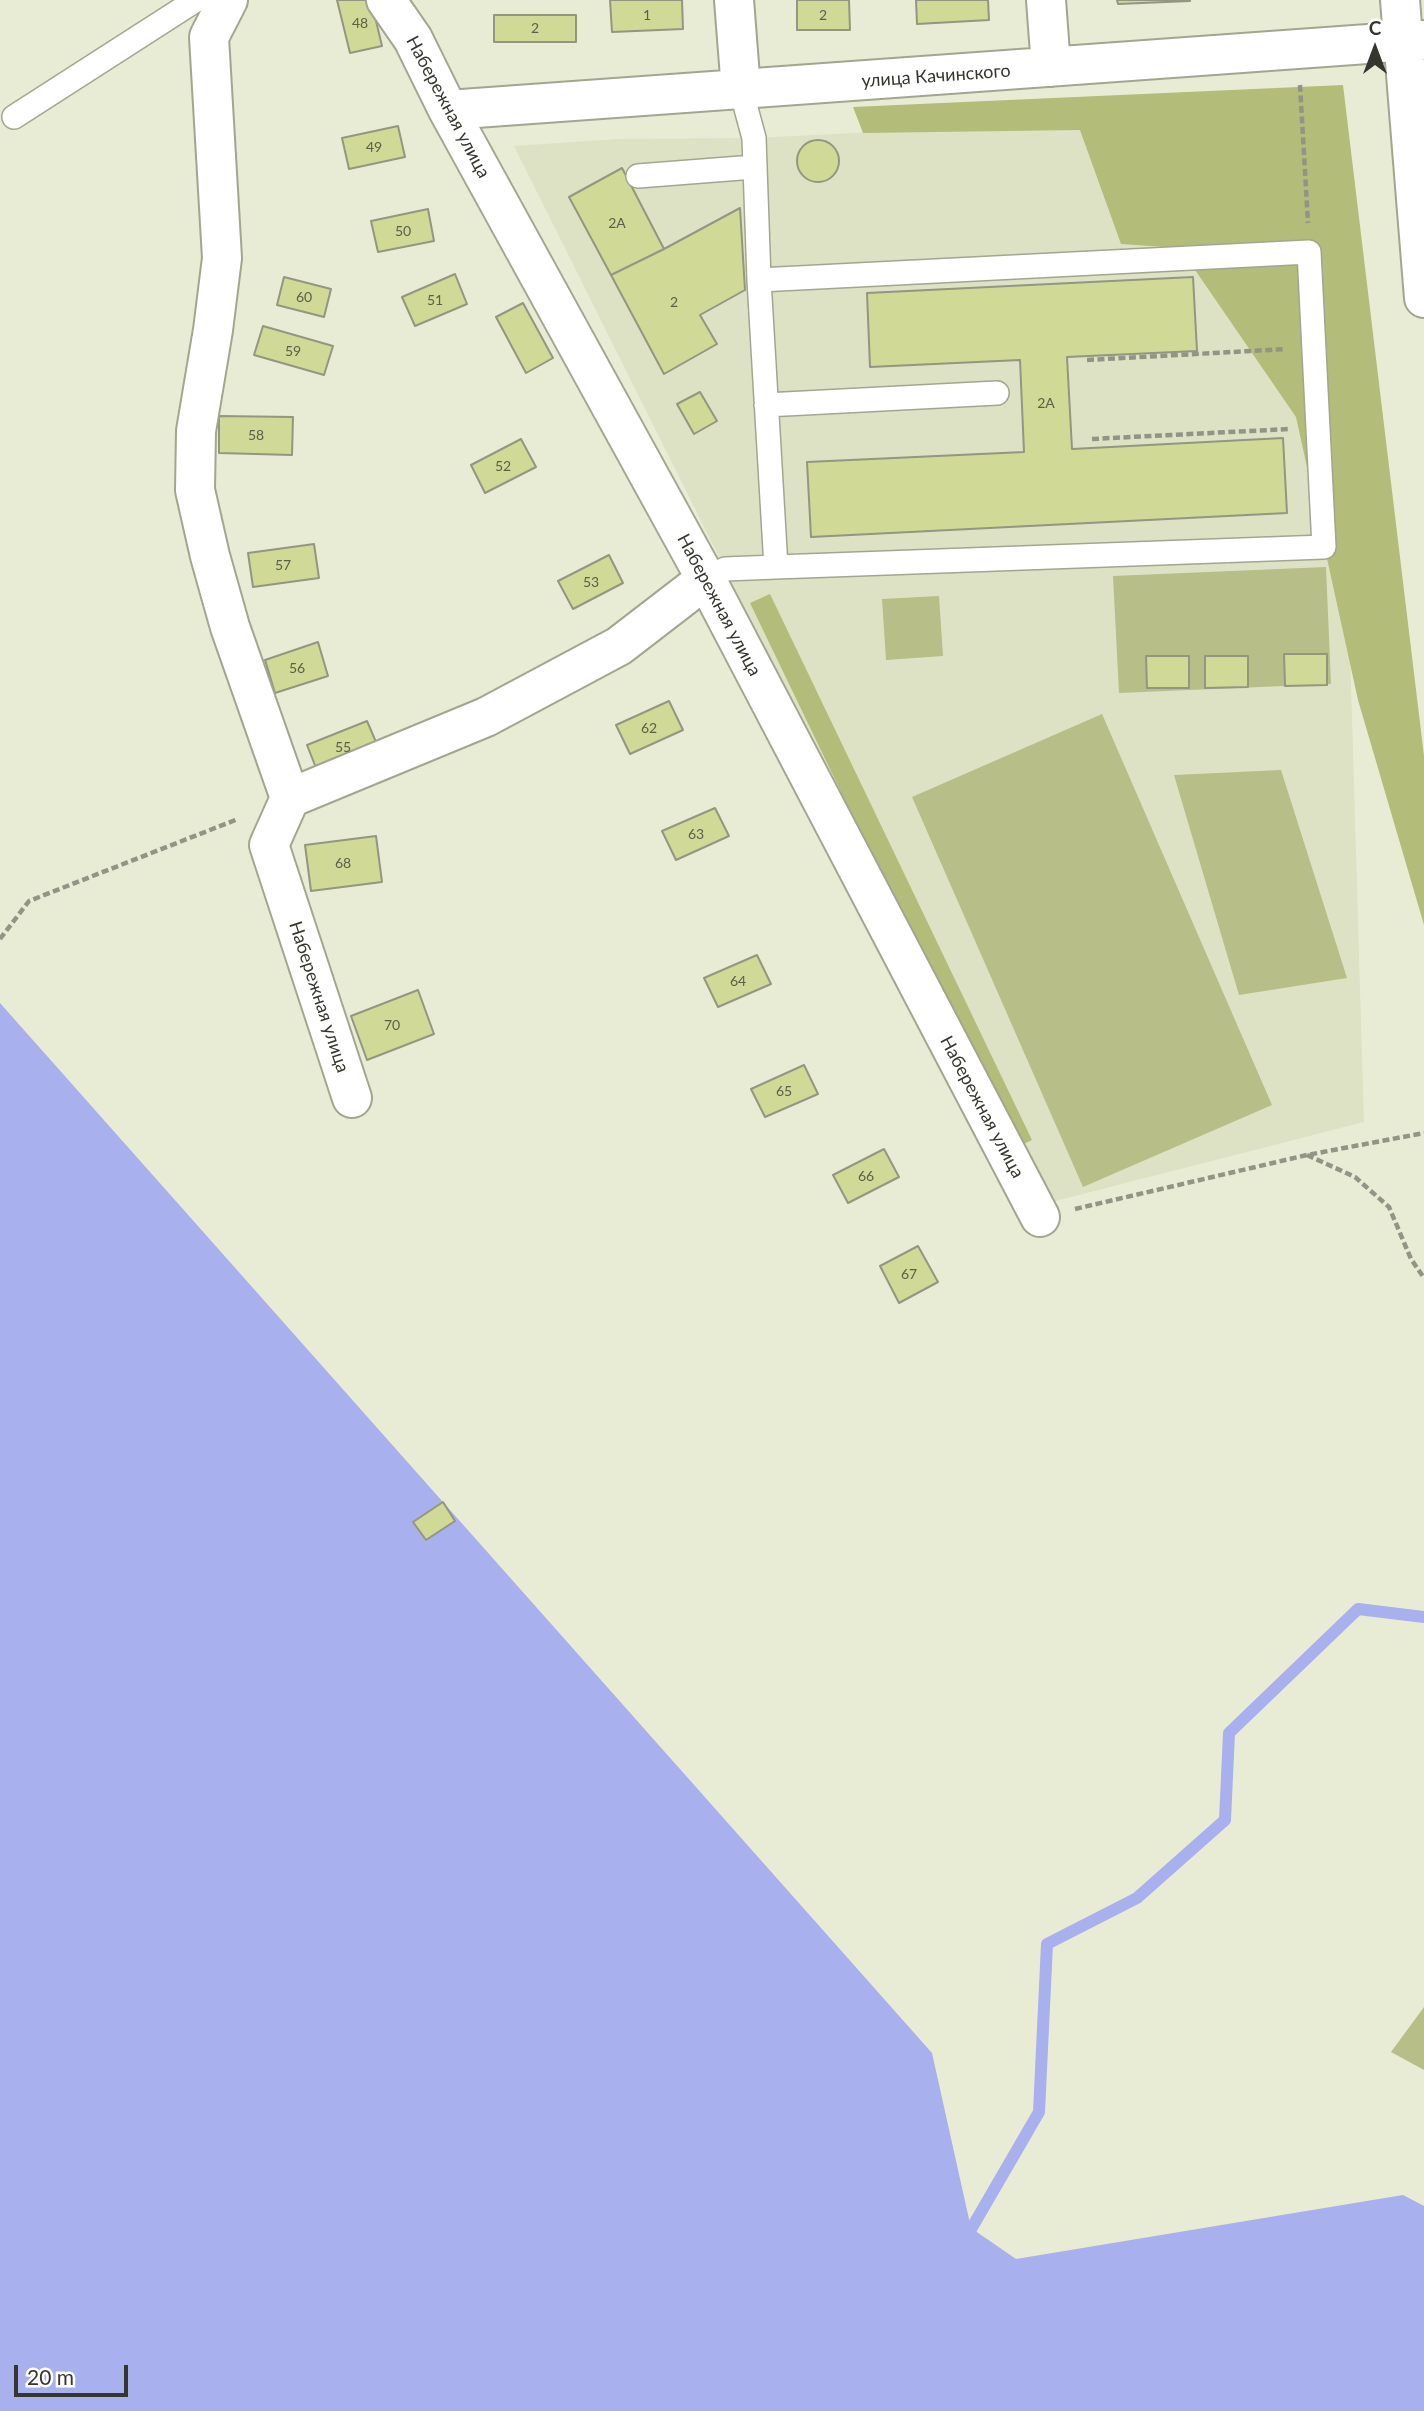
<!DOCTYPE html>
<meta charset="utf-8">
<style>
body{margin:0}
#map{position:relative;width:1424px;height:2411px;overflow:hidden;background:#e8ecd5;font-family:Lato,sans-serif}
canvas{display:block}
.north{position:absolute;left:1340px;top:14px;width:70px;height:70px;-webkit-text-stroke:5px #fff;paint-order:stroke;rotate:0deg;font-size:19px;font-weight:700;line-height:28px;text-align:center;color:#35372e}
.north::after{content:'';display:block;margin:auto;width:24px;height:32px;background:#35372e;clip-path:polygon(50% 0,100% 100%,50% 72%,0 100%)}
.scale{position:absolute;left:14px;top:2365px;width:114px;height:32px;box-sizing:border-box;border:4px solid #35372e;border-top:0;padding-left:9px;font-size:21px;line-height:24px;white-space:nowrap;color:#35372e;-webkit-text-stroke:5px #fff;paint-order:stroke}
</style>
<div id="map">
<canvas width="1424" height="2411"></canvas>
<div class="north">С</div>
<div class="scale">20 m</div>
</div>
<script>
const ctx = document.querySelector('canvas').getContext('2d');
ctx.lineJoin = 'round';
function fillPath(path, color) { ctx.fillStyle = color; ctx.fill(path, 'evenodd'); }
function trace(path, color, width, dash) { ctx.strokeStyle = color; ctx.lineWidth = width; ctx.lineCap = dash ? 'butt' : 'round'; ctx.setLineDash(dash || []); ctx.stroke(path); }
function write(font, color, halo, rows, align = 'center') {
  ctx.font = font + ' Lato,sans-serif'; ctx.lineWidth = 7; ctx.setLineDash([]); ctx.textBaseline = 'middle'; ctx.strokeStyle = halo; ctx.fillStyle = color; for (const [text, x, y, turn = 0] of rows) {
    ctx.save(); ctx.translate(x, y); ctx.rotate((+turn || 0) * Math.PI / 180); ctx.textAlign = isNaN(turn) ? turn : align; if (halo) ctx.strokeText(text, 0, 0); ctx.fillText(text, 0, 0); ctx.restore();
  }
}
const built = new Path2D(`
 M1334,109L1364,1122L1032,1207L725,569L514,146L618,139L754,138Z`);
const green = new Path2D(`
 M1326,567L1331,684L1119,693L1113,576Z
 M939,596L943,656L886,660L882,599Z
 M1102,714L1272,1105L1083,1187L912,797Z
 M1281,770L1347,978L1239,995L1174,775Z
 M1424,2007V2070L1391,2052Z`);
const forest = new Path2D(`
 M1343,85L1424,756V925L1358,700L1296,417L1180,248L1121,244L1080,130L863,133L853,107Z
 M770,594L1032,1140L1013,1149L750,603Z`);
const water = new Path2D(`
 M0,1003L932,2053L971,2228L1016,2259L1403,2195L1424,2206V2411H0Z`);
const stream = new Path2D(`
 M963,2243L1039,2112L1047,1944L1137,1898L1225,1820L1229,1733L1358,1609L1424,1617`);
const building = new Path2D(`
 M337,0H371L382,46L350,53Z
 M610,0H682L683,29L612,32Z
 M797,0H849L850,30H797Z
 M916,0H988L989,20L917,24Z
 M1117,0H1190V1L1118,4Z
 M494,15H576V42H494Z
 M398,126L405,157L349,169L342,138Z
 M797 161a21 21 0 1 1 42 0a21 21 0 1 1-42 0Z
 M622,168L664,249L611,275L569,197Z
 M740,208L745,290L700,315L717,344L664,374L611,275L664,249Z
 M428,209L434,241L378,252L371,221Z
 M455,274L467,304L415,326L402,297Z
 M284,277L331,289L324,317L277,305Z
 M1193,277L1197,351L1067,357L1072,449L1283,438L1287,513L811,537L807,462L1024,452L1020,360L870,367L867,293Z
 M523,303L553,358L526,373L496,317Z
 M263,326L333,346L324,375L254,355Z
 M700,392L717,421L694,434L677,404Z
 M219,416L293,417L292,455L219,453Z
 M521,439L536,467L485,493L471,465Z
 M314,544L319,578L253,587L248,553Z
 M609,555L623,583L573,609L558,581Z
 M318,642L328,676L275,693L265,660Z
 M1284,654H1327V685L1285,686Z
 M1146,656H1189V688H1147Z
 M1205,656H1248V687L1205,688Z
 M669,701L683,730L630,754L616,725Z
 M367,721L379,749L318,773L307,745Z
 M715,808L729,836L676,860L662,831Z
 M376,836L382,882L311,891L305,845Z
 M757,955L771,984L718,1007L704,978Z
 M418,990L434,1034L367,1060L351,1016Z
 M804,1065L818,1094L765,1117L751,1089Z
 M884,1149L899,1177L848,1203L833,1175Z
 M918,1246L938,1282L899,1303L880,1266Z
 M443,1502L455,1521L426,1540L413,1522Z`);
const path = new Path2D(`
 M1300,85L1308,223
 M1087,360L1286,349
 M1092,439L1289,429
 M0,939L29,901L238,819
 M1307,1155L1355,1177L1389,1207L1411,1259L1424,1278
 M1075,1209L1307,1155L1424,1133`);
const service = new Path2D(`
 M741,90L754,138L759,280L776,567L1324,547L1309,252L759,280
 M14,117L196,0
 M638,176L754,167
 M766,405L997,393
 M706,579L725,569L776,567`);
const minor = new Path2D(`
 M228,0L209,37L222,258L213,330L196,431L195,490L210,556L230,627L290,798L269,845L352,1098
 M386,0L413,39L448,110L706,579L1040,1217
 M734,0L741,90
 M1046,0L1051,67
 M1400,0L1424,298
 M448,110L1424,40
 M290,798L486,717L619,646L706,579`);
const numberNames = [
 ["1",647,15],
 ["2",823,15],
 ["48",360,23],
 ["2",535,28],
 ["49",374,147],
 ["2А",617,223],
 ["50",403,231],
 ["60",304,297],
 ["51",435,300],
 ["2",674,302],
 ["59",293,351],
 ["2А",1046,403],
 ["58",256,435],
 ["52",503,466],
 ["57",283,565],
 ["53",591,582],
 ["56",297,668],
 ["62",649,728],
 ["55",343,747],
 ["63",696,834],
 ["68",343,863],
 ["64",738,981],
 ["70",392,1025],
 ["65",784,1091],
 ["66",866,1176],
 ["67",909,1274]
];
const streetNames = [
 ["улица Качинского",936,76,-4],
 ["Набережная улица",448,107,62],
 ["Набережная улица",719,605,62],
 ["Набережная улица",319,997,72],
 ["Набережная улица",982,1107,62]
];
fillPath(built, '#dde2c4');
fillPath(green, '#b7be88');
fillPath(forest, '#b3bc79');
fillPath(water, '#a8b0ee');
trace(stream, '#a8b0ee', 12);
fillPath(building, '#d0d996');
trace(building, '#939681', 2);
trace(service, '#a2a690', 26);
trace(minor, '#a2a690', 42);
trace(path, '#929585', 4.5, [7, 3.5]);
trace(service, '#fff', 23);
trace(minor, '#fff', 38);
write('14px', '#5c6048', null, numberNames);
write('18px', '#35372e', '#fff', streetNames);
</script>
